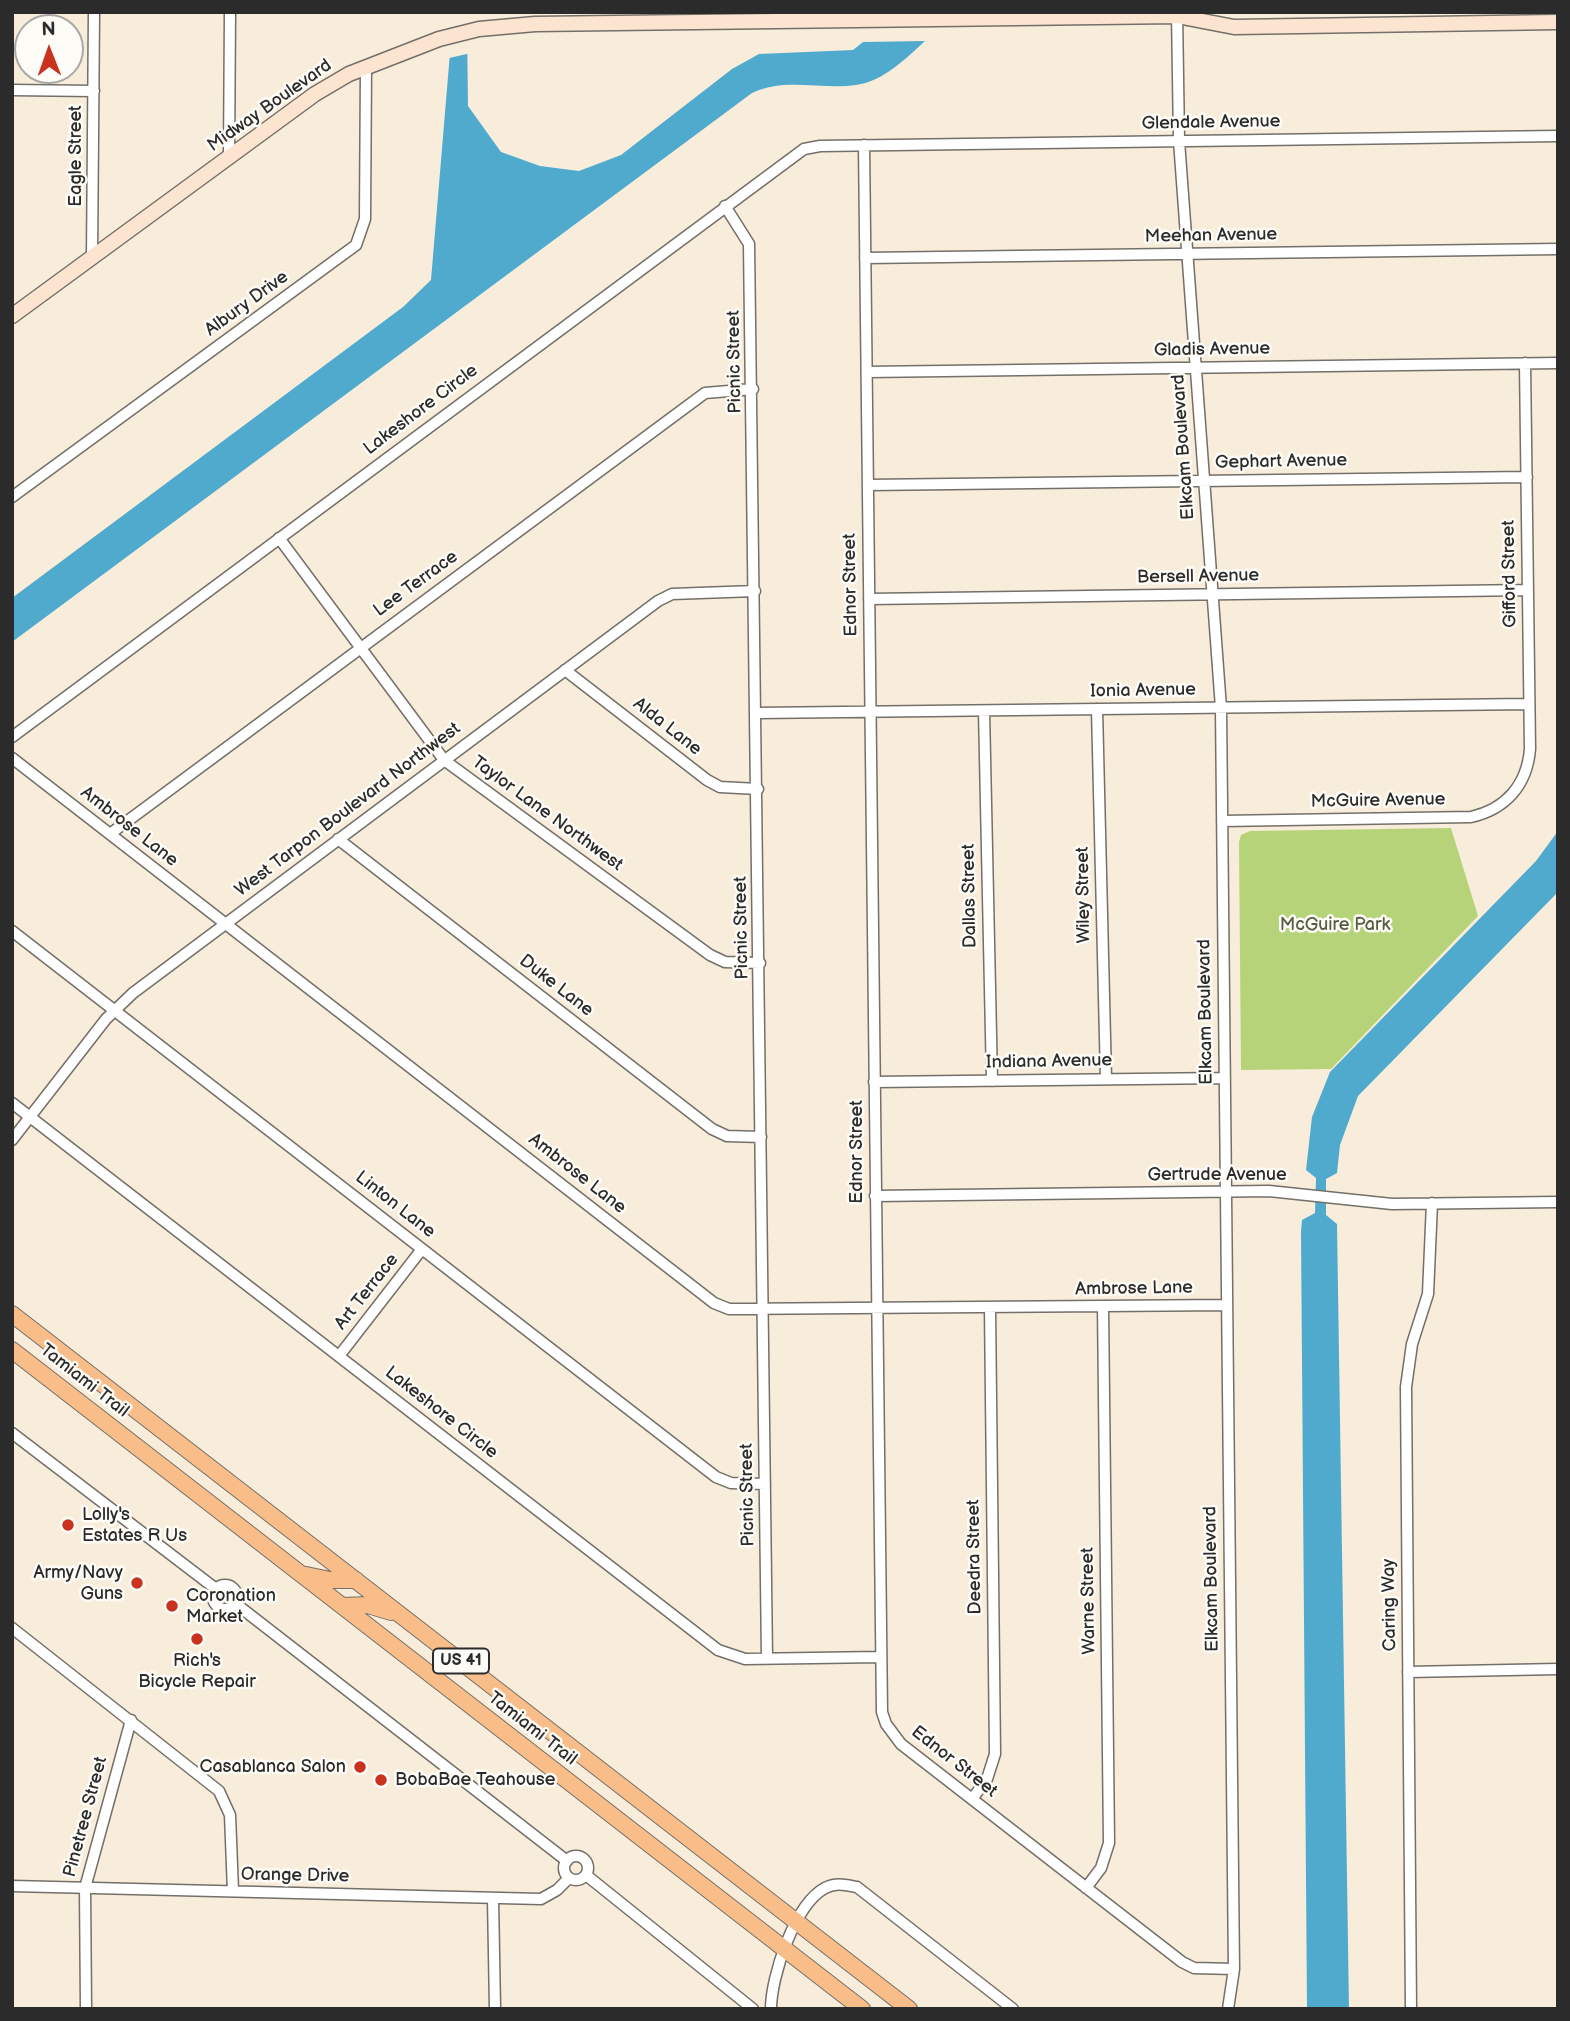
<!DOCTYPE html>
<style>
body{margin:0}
#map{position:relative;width:1570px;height:2021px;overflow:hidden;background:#f8ecdb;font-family:"Balsamiq Sans",sans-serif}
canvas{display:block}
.frame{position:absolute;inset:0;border:14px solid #2b2b2b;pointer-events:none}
.north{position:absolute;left:14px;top:14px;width:70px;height:70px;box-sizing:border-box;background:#fdfcf7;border:2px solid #a9a8a5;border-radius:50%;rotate:359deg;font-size:19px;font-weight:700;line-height:28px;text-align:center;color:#2b2b2b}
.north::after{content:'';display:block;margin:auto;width:24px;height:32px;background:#c8321e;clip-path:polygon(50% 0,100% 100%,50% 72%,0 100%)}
</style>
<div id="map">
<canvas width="1570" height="2021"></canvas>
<div class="frame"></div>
<div class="north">N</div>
</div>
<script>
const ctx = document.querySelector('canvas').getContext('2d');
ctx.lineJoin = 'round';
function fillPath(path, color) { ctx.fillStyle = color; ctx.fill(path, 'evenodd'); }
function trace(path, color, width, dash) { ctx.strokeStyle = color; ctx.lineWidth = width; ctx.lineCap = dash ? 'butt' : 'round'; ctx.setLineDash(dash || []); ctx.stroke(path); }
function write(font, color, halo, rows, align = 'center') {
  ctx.font = font + ' "Balsamiq Sans",sans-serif'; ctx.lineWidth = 5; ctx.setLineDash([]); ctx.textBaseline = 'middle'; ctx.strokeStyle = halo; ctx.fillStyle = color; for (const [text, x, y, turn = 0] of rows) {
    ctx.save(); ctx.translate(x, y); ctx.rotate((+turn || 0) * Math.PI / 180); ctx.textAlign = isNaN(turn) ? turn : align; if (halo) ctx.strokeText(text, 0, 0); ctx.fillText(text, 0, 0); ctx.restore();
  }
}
const green = new Path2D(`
 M1451,828L1478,916L1331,1069L1241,1070L1239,842L1241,835L1250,831Z`);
const water = new Path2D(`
 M467,27L468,106L501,152L540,166L579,171L621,155L732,69L759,54L853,50L863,42L925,41C905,59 884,81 856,85C821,90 785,77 752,93L12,642V598L403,307L431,280L452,29Z
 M1558,831V892L1358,1096L1340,1145L1337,1173L1326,1179V1215L1337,1224L1349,2009H1307L1301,1232L1302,1220L1315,1213L1316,1178L1306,1170L1312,1117L1330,1072L1536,861Z`);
const pier = new Path2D(`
 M448,12H470L471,53L445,59Z`);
const street = new Path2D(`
 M1177,12L1179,141L1221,708L1234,1969L1228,2009
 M12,90L94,91
 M864,145L882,1712L886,1724L901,1744L1182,1962L1194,1968L1234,1969
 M229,158L230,12
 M725,206L749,244L767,1658
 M92,257L94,12
 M865,258L1558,249
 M867,372L1558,363
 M868,485L1527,477
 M12,497L356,245L365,219L366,66
 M279,538L444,760L710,955L725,962L760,963
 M869,599L1528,590
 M565,670L707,780L720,787L758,789
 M1097,709L1106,1079
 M984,711L992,1081
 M757,713L1529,704
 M12,737L804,149L820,146L1558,136
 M12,758L714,1303L729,1309L1227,1305
 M1222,821L1471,817C1506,809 1527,785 1530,749L1525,363
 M110,834L705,393L753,389
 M338,839L712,1129L727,1136L761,1137
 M12,931L716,1477L731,1483L765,1484
 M874,1082L1225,1078
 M12,1103L718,1650L745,1659L880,1657
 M12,1140L106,1019L133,993L658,601L672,594L755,591
 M875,1196L1269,1191L1392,1204L1558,1202
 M339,1356L422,1249
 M12,1433L216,1589
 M213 1597a12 12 0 1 1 24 0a12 12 0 1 1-24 0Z
 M236,1604L567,1861
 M12,1628L219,1791L230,1815L233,1891
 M1408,1672L1558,1669
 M972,1799L987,1779L995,1754L990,1308
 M564 1868a12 12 0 1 1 24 0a12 12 0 1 1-24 0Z
 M586,1875L753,2009
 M12,1886L541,1899L557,1890L569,1878
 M1086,1888L1101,1868L1109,1843L1103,1306
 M493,1898L495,2009
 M86,2009L85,1888L131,1720
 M771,2009C771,1976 795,1904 825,1888C836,1882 846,1885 857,1887L1013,2009
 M1411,2009L1406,1387L1412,1344L1428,1294L1432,1203`);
const secondary = new Path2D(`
 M12,316L315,94L349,74L439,39L479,29L535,24L1177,16L1234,27L1558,22`);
const primary = new Path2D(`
 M12,1314L909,2009
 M12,1350L862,2009
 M306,1575L330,1580H356
 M343,1606L368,1605L391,1612`);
const markers = [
 [68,1525,7,"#c8321e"],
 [137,1583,7,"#c8321e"],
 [172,1606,7,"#c8321e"],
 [197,1639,7,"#c8321e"],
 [360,1767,7,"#c8321e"],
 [381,1780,7,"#c8321e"]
];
const shields = [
 [461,1661,56]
];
const shieldNames = [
 ["US 41",461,1661]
];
const streetNames = [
 ["Midway Boulevard",270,106,-35],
 ["Glendale Avenue",1211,123,-1],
 ["Eagle Street",76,156,-90],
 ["Meehan Avenue",1211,236,-1],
 ["Albury Drive",247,304,-36],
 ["Gladis Avenue",1212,350,-1],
 ["Picnic Street",735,362,-91],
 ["Lakeshore Circle",421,410,-37],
 ["Elkcam Boulevard",1184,447,-94],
 ["Gephart Avenue",1281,462,-1],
 ["Gifford Street",1510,574,-91],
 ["Bersell Avenue",1198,577,-1],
 ["Lee Terrace",416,584,-36],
 ["Ednor Street",851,585,-91],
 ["Ionia Avenue",1143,691,-1],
 ["Alda Lane",667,727,38],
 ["McGuire Avenue",1378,801,-1],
 ["West Tarpon Boulevard Northwest",348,810,-37],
 ["Taylor Lane Northwest",547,814,36],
 ["Ambrose Lane",129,827,38],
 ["Wiley Street",1084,895,-91],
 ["Dallas Street",970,896,-91],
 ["Picnic Street",742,928,-91],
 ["Duke Lane",556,986,38],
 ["Elkcam Boulevard",1206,1012,-91],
 ["Indiana Avenue",1049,1062,-1],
 ["Ednor Street",857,1152,-90],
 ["Ambrose Lane",577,1174,38],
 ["Gertrude Avenue",1217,1175],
 ["Linton Lane",395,1205,38],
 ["Ambrose Lane",1134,1289,-1],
 ["Art Terrace",367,1292,-52],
 ["Tamiami Trail",84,1381,38],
 ["Lakeshore Circle",441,1413,38],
 ["Picnic Street",748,1495,-91],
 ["Deedra Street",975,1557,-91],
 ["Elkcam Boulevard",1212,1579,-91],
 ["Warne Street",1089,1601,-91],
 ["Caring Way",1390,1605,-91],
 ["Tamiami Trail",532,1729,38],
 ["Ednor Street",954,1762,38],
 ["Pinetree Street",86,1817,-75],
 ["Orange Drive",295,1876,1]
];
const parkNames = [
 ["McGuire Park",1335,925]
];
const poiNames = [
 ["Lolly's",82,1515],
 ["Estates R Us",82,1536],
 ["Army/Navy",123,1573,"right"],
 ["Guns",123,1594,"right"],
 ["Coronation",186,1596],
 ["Market",186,1617],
 ["Rich's",197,1661,"center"],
 ["Bicycle Repair",197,1682,"center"],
 ["Casablanca Salon",346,1767,"right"],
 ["BobaBae Teahouse",395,1780]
];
fillPath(green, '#b6d379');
fillPath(water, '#50aace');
fillPath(pier, '#f8ecdb');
trace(street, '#736f69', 13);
trace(secondary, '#736f69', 17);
trace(primary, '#736f69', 18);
trace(street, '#fff', 10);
trace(secondary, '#fce5d0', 14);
trace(primary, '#f8bd89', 16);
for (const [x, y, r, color] of markers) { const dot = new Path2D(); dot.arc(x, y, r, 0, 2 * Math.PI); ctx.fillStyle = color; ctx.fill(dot); trace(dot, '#fdfcf7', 2.5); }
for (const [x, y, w] of shields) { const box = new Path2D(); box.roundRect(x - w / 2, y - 12.5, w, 25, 5); ctx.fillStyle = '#fdfcf7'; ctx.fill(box); trace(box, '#2b2b2b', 2); }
write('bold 16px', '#2b2b2b', null, shieldNames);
write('18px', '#2b2b2b', '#fdfcf7', streetNames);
write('18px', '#555d42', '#fdfcf7', parkNames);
write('18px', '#2b2b2b', '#fdfcf7', poiNames, 'left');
</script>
